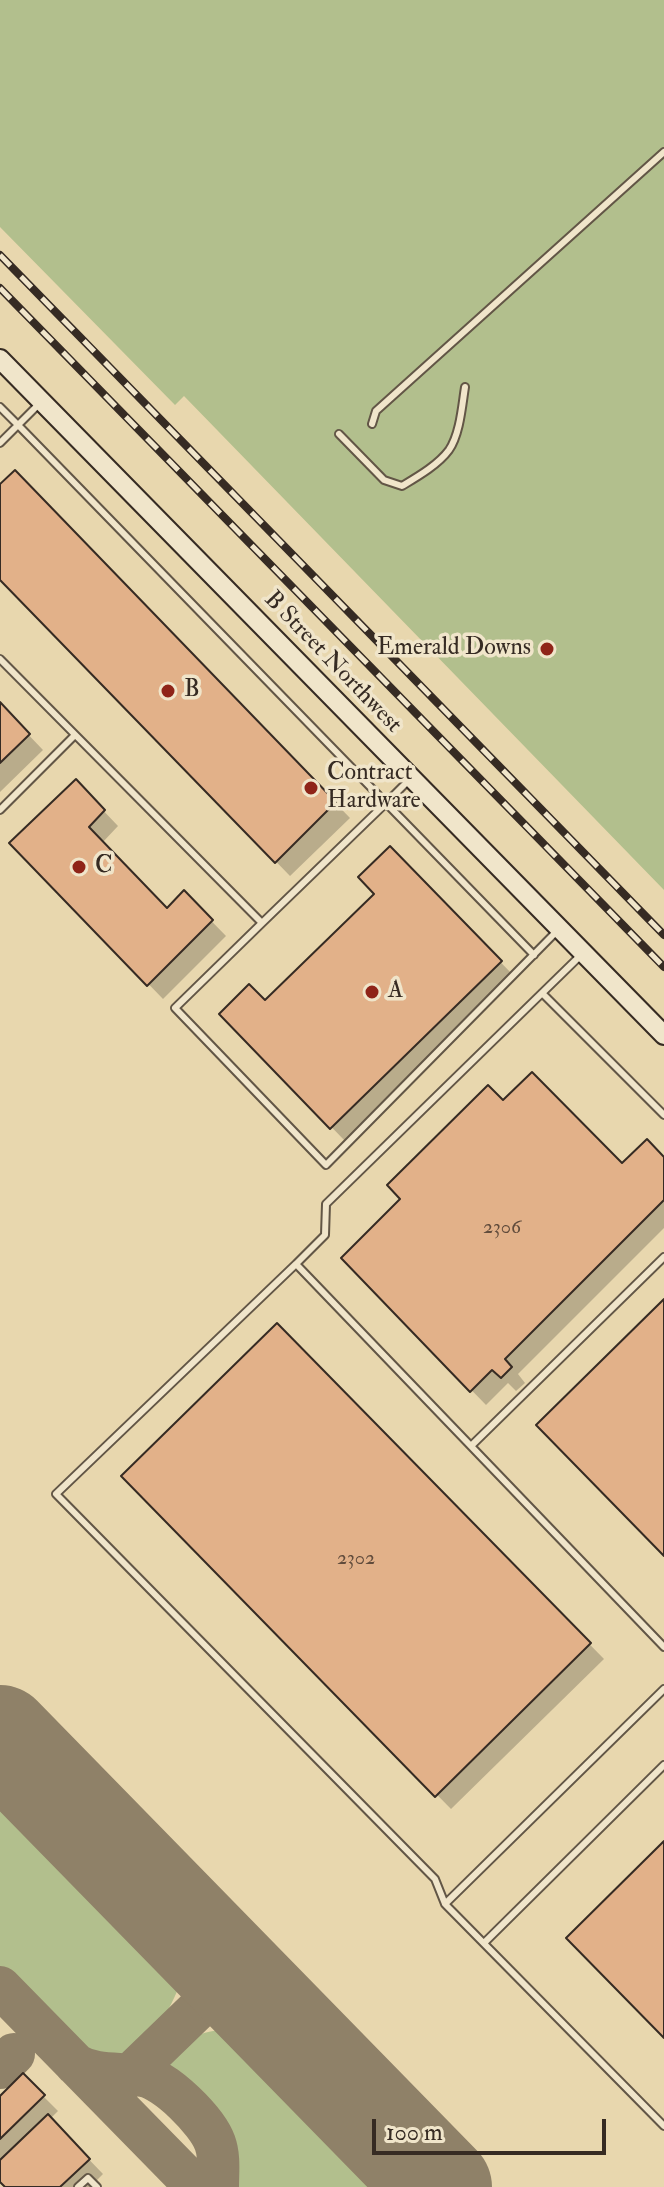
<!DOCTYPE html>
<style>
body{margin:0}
#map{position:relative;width:664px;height:2187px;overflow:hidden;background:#e8d7ae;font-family:"IM FELL Double Pica",serif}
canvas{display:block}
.scale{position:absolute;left:372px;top:2119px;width:234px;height:36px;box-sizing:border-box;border:4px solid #362b23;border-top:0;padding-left:10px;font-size:24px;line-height:28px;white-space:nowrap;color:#362b23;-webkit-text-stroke:6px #f0e5ca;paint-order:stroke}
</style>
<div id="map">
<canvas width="664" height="2187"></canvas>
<div class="scale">100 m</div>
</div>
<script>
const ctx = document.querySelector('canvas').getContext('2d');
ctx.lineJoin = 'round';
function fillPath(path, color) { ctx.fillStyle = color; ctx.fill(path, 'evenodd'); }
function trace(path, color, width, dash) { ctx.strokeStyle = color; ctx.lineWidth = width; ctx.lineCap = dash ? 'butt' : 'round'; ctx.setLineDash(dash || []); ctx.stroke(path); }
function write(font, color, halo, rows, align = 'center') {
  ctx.font = font + ' "IM FELL Double Pica",serif'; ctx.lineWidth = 7; ctx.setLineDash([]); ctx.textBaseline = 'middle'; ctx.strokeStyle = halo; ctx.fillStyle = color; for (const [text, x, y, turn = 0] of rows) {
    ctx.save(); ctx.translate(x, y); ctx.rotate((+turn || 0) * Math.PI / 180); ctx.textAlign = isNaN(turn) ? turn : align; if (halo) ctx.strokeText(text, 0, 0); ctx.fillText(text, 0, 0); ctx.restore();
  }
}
const green = new Path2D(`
 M0,0H664V890L184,396L175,405L0,227Z
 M0,1781L165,1953L180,1984C166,2021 136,2067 91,2059L0,1967Z
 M231,2029L247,2036L399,2187H229L230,2150L223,2134L163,2070C174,2041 201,2030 231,2029Z`);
const shadow = new Path2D(`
 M15,473L350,818L290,876L0,577V487Z
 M0,705L43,750L0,792Z
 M76,782L118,826L102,843L167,910L184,893L226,936L163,999L12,843Z
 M390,849L515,977L346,1142L222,1014L265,1003L376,894Z
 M664,1159V1228L518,1374L525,1383L516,1391L508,1383L486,1405L343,1258L623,1166Z
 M277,1325L604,1659L451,1809L124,1476Z
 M0,2052L8,2061L0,2069Z
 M23,2076L58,2111L50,2119L103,2174L90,2187H8L0,2179V2098Z`);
const taxiway = new Path2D(`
 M0,1987L196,2187
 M75,2064C97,2077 118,2072 143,2076C166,2080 207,2121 215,2143C220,2157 218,2172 218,2187
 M0,2068L14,2054
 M114,2090L233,1975`);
const runway = new Path2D(`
 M0,1737L440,2187`);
const building = new Path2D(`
 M15,470L336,802L275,863L0,580V484Z
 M0,702L30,734L0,763Z
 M76,779L105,810L89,827L167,908L184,890L213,920L147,986L9,843Z
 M390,846L502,961L330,1129L219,1014L249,984L265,1000L374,894L358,877Z
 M532,1072L622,1163L647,1139L664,1157V1200L505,1359L512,1367L501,1378L492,1370L470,1392L341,1258L400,1199L387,1185L488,1085L503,1100Z
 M664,1299V1556L536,1425Z
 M277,1323L591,1643L435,1797L121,1476Z
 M664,1841V2038L566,1938Z
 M23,2073L45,2095L0,2139V2096Z
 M48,2114L90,2159L60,2187H5L0,2182V2160Z`);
const lane = new Path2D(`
 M40,403L18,425L386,803L262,923
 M0,407L18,425L0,443
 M372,424L376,411L664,152
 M339,434L384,480L402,486C417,477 438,465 449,450C460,434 462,406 465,387
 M0,659L262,923L175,1008L326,1165L557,931
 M409,780L386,803L534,955
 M0,810L75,735
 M542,993L664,1115
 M296,1264L325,1235L326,1204L581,955
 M471,1446L664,1257
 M664,1689L445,1904L664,2126
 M445,1904L435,1879L56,1494L296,1264L664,1647
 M484,1943L664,1765
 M78,2187L88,2178L97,2187`);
const secondary = new Path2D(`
 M0,359L664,1035`);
const rail = new Path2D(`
 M0,255L664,935
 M0,288L664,967`);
const markers = [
 [547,649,8,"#8f2418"],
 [168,691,8,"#8f2418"],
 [311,788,8,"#8f2418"],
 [79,867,8,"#8f2418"],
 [372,992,8,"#8f2418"]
];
const numberNames = [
 ["2306",502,1229],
 ["2302",356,1560]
];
const poiNames = [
 ["Emerald Downs",531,649,"right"],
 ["B",184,691],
 ["Contract",327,774],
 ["Hardware",327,802],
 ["C",95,867],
 ["A",388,992]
];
const streetNames = [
 ["B Street Northwest",332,663,46]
];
fillPath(green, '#b2bf8d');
fillPath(shadow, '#0003');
trace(taxiway, '#8f8168', 42);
trace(runway, '#8f8168', 104);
fillPath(building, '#e2b189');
trace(building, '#362b23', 2);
trace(lane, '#625646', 10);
trace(secondary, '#362b23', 22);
trace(lane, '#f0e5ca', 6);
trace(secondary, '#f0e5ca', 18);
trace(rail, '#362b23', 8);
trace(rail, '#f0e5ca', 5, [15]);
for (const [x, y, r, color] of markers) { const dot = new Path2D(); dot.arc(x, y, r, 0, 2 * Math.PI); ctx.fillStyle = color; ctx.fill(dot); trace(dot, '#f0e5ca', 3); }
write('20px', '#614c3c', null, numberNames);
write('24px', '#362b23', '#f0e5ca', poiNames, 'left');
write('24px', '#362b23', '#f0e5ca', streetNames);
</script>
